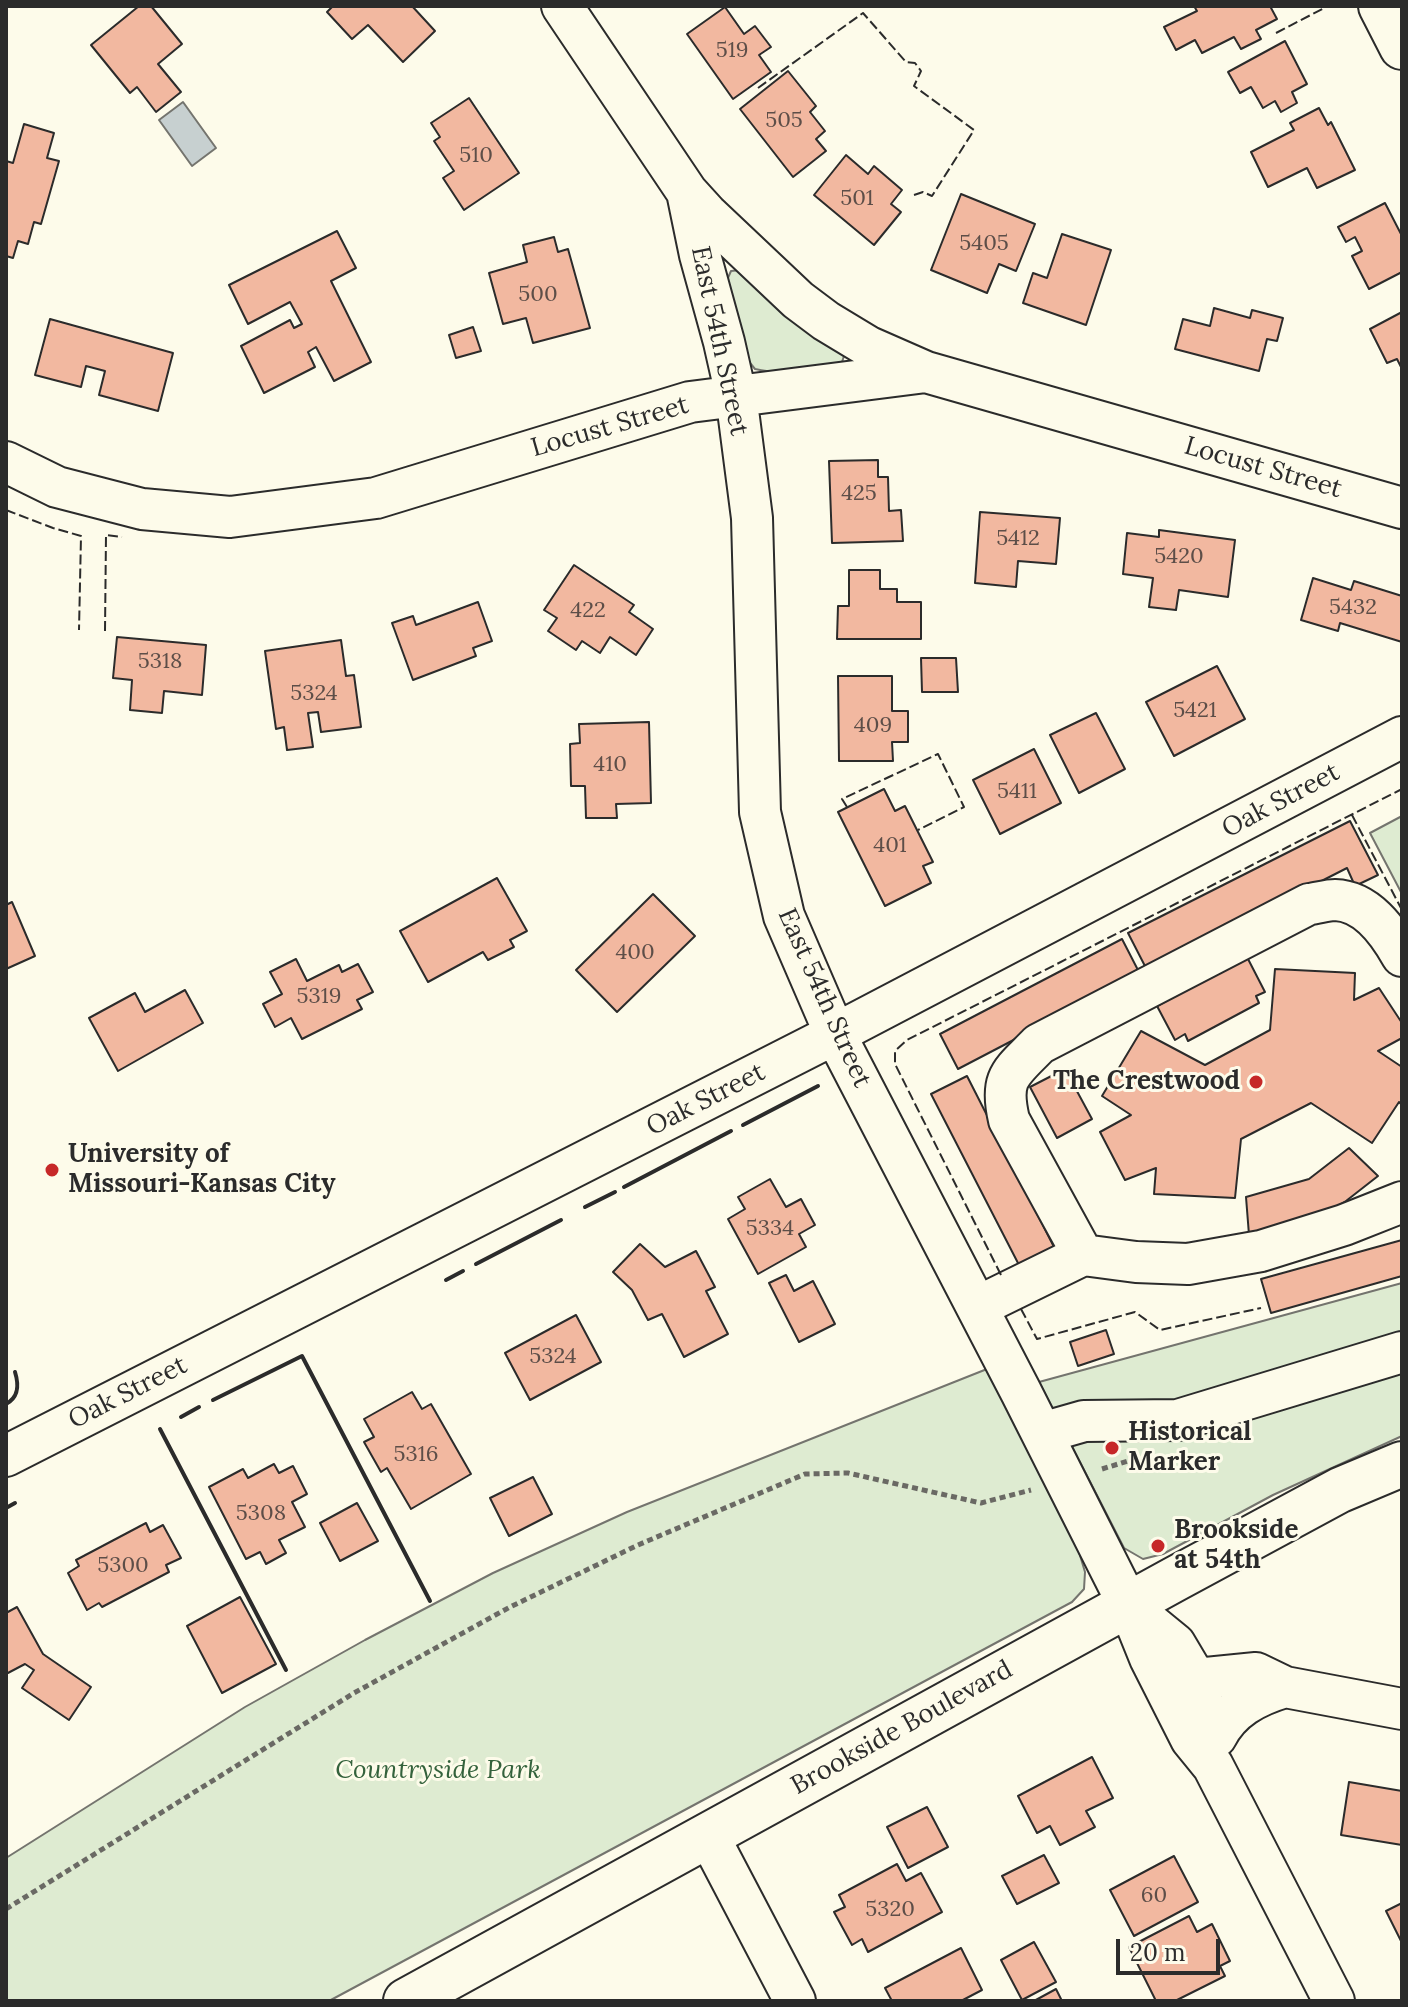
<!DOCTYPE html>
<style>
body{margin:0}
#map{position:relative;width:1408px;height:2007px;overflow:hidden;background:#fdfbea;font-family:Lora,serif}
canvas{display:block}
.frame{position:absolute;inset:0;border:8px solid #2b2b2b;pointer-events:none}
.scale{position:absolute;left:1116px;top:1939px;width:104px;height:36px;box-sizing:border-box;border:4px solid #2b2b2b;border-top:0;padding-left:10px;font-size:24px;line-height:28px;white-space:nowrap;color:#2b2b2b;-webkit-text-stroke:6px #fdfbea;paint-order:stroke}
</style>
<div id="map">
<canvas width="1408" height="2007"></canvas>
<div class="frame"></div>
<div class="scale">20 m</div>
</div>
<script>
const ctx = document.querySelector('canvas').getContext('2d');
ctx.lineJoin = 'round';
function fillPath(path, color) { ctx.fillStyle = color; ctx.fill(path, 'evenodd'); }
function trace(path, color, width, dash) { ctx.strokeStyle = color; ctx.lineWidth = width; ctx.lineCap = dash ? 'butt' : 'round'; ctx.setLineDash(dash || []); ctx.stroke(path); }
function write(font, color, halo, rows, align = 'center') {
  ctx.font = font + ' Lora,serif'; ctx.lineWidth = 6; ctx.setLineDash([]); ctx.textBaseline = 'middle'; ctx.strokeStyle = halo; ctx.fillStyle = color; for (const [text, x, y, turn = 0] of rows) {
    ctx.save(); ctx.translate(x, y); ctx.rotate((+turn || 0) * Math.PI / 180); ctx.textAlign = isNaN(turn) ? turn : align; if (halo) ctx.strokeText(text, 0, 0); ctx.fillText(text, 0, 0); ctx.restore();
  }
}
const green = new Path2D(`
 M741,270L838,346L844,356L842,362C817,371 781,375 755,369L746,358L727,280L731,271Z
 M1402,816V894L1370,833Z
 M1402,1283V1436L1273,1495L1163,1554L1143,1559L1124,1548L1039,1382Z
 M987,1369L1079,1552L1085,1572L1084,1589L1072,1602L329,2001H6V1858L245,1707L365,1640L493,1573L627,1512Z`);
const water = new Path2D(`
 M183,102L216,148L192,166L159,120Z`);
const building = new Path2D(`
 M139,6H151L182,44L158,64L181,92L156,112L137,87L130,93L91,45Z
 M333,6H412L435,31L403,62L368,25L352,39L327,12Z
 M1194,6H1270L1277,19L1256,30L1261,39L1241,49L1234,37L1202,53L1195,40L1176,50L1164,27L1197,11Z
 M725,7L744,34L755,26L771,47L759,55L771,72L733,99L687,34Z
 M1285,41L1307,84L1292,92L1297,103L1281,112L1275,101L1263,108L1251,87L1240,93L1228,72Z
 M788,71L816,106L810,112L825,131L816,139L826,151L793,177L740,109Z
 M469,98L519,173L464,210L443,178L454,171L434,141L440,137L431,123Z
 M1319,108L1328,125L1331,122L1355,170L1317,188L1307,168L1268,187L1251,152L1294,130L1290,123Z
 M24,124L54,133L47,158L59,161L41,224L34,222L28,244L18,241L13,258L6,256V161L13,163Z
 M846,155L868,174L874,166L902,190L891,204L901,212L874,245L814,195Z
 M961,194L1035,224L1016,271L999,264L987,293L931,270Z
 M1385,203L1402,236V272L1369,289L1352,256L1362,251L1355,237L1346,242L1338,227Z
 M337,231L356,268L331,281L371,362L334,381L316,347L308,352L315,367L264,393L241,346L290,320L294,328L302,324L290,302L248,324L229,285Z
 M1062,234L1111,250L1086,325L1023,303L1033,273L1047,278Z
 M554,237L558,252L568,249L590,328L533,343L526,318L503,324L489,273L527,262L523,245Z
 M1214,308L1250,318L1252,310L1283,318L1277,341L1267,339L1259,371L1175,349L1183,319L1210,326Z
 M1402,312V369L1397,359L1387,363L1370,329Z
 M50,319L173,353L158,411L99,395L105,371L86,366L81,387L35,375Z
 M473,327L481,351L456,358L449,335Z
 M878,460V477H888L889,511L901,510L903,541L832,543L829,461Z
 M980,512L1060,518L1056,564L1018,561L1016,587L975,583Z
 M1159,530L1235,540L1228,597L1179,590L1176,610L1149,607L1153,578L1123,574L1127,533L1159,537Z
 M574,565L634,605L629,612L653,629L636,655L610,637L600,653L582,641L576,650L548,631L557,618L544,610Z
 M849,570H880V589H897V602H921V639H837L838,606H849Z
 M1313,578L1351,590L1354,581L1402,596V642L1340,623L1338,631L1301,620Z
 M478,602L492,641L473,648L476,656L413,680L392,623L413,616L416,625Z
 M117,637L206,645L202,695L164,691L162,713L130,710L132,680L113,678Z
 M341,640L346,676L354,675L361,727L321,732L318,712L308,713L313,747L287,750L284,727L276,729L265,651Z
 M921,658H956L958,692H922Z
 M1217,666L1245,719L1174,756L1146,702Z
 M838,676H892V711H908V742H892L893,761H839Z
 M1096,713L1125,769L1079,793L1050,735Z
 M649,722L651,803L616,804L617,818H586L585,786H571L570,744L580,743L579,724Z
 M1034,749L1061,803L1000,834L973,780Z
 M884,789L895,811L905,806L933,862L923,866L931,883L885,906L838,812Z
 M1350,821L1378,875L1355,886L1347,868L1147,970L1128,933Z
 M497,878L527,931L510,940L514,947L488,960L483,952L428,982L400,931Z
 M653,894L695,936L617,1012L576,970Z
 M12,902L35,956L6,969V905Z
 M1122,939L1140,974L958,1069L940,1034Z
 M1247,957L1265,992L1256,996L1259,1003L1188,1041L1185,1034L1175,1040L1157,1006Z
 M296,959L307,981L339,965L342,972L358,964L373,992L357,1000L362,1009L302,1039L291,1018L275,1027L263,1004L282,994L270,972Z
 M1275,969L1355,973L1354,1000L1379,988L1402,1023V1038L1378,1051L1402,1067V1105L1399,1102L1372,1143L1311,1103L1241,1139L1235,1198L1154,1194L1156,1168L1125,1180L1100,1132L1131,1115L1102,1096L1141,1031L1205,1065L1270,1030Z
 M185,990L203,1023L118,1071L89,1018L135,993L145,1012Z
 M1065,1069L1092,1119L1057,1138L1030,1087Z
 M967,1076L1054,1247L1019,1265L931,1094Z
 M1349,1148L1378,1176L1346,1201L1321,1216L1249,1235L1246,1197L1309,1179Z
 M770,1179L786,1207L801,1199L815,1225L799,1234L806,1247L758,1274L728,1219L745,1209L738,1197Z
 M1402,1240V1276L1271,1313L1261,1279Z
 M640,1244L665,1267L696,1251L715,1287L706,1291L728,1334L684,1357L662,1314L648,1320L632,1290L613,1272Z
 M786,1275L794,1291L813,1281L835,1324L799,1342L769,1283Z
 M576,1315L601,1362L530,1400L505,1353Z
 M1106,1330L1114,1354L1078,1366L1070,1342Z
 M412,1392L422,1409L431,1404L471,1474L411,1509L387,1468L381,1472L364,1442L374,1437L364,1419Z
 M274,1464L279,1473L293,1466L307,1494L292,1502L305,1527L279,1540L286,1553L266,1564L260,1552L246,1559L209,1487L243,1469L248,1478Z
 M533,1477L552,1514L509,1536L490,1498Z
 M357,1503L378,1541L340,1561L320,1523Z
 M146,1523L150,1532L163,1525L181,1558L166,1565L169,1572L102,1607L99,1603L87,1610L68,1573L79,1566L76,1560Z
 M240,1597L276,1664L222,1693L187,1626Z
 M17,1607L43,1654L91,1687L69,1720L22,1688L34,1670L25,1664L6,1674V1613Z
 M1092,1757L1113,1798L1086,1811L1095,1827L1060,1845L1050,1826L1037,1833L1018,1796Z
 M1349,1782L1402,1791V1845L1341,1835Z
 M927,1807L948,1847L908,1868L887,1827Z
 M1044,1855L1059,1883L1017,1904L1002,1876Z
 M1174,1856L1198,1902L1134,1936L1110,1890Z
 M897,1864L906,1881L921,1873L942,1912L868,1952L862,1939L852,1945L834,1912L845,1907L839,1895Z
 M1402,1903V1943L1386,1911Z
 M1189,1916L1197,1932L1212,1924L1230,1961L1220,1966L1225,1976L1175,2001H1156L1129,1947Z
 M1034,1942L1056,1982L1022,2000L1001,1960Z
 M961,1948L982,1990L961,2001H892L885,1988Z
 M1056,1989L1062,2001H1034Z`);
const path = new Path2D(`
 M1102,1469L1131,1460
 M6,1909L354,1693L510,1607L638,1545L805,1474L848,1473L981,1503L1031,1490`);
const minor = new Path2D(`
 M562,6L687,192L700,255L724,342L736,395L752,518L760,812L784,916L835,1034L1021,1392L1129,1606L1150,1658L1191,1739L1213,1766L1334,2001
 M687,192L707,214L798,300L826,321L869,347L926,372
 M6,462L57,487L142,509L230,517L376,498L690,402L926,372L1402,508
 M1083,1255L1009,1120C999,1077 1011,1073 1039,1044L1309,904C1318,903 1327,900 1335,900C1367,901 1388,931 1402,956
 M977,1307L1083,1255L1136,1262L1188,1264L1261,1251L1344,1225L1402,1202
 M1042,1433L1084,1421L1178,1420L1402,1352
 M6,1456L835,1034L1402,737
 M1131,1608L1175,1644L1194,1676L1202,1700
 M1194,1676L1206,1678L1256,1673L1285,1687L1402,1709
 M1216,1737C1230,1709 1255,1696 1285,1687
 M708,1835L795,2001`);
const major = new Path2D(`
 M1381,6L1402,47
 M406,2001L1175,1579L1340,1490L1402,1464`);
const fence = new Path2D(`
 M1276,33L1328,6
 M758,88L863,13L906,62L915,63L921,71L914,86L974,130L932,196L923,192L914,195
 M6,510L53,528L81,536L79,630
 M105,631L106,535L122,537
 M847,807L842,799L938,754L964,807L918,830
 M1352,815L1402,910
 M1001,1275L895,1064V1051L907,1040L1402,789
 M1021,1309L1037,1339L1135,1312L1160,1330L1261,1308
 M6,1833V1834`);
const wall = new Path2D(`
 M743,1125L818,1086
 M624,1187L731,1131
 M585,1207L615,1192
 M476,1264L561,1220
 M446,1280L463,1271
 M213,1400L302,1356L430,1601
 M6,1404C19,1397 19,1385 15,1372
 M181,1417L199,1407
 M160,1429L286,1670
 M6,1508L15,1503`);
const markers = [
 [1256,1082,8,"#c62828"],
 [52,1170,8,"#c62828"],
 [1112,1448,8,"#c62828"],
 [1158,1546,8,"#c62828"]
];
const numberNames = [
 ["519",732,51],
 ["505",784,121],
 ["510",476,156],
 ["501",857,199],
 ["5405",984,244],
 ["500",538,295],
 ["425",859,494],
 ["5412",1018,539],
 ["5420",1179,557],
 ["5432",1353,608],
 ["422",588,611],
 ["5318",160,662],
 ["5324",314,694],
 ["5421",1195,711],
 ["409",873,726],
 ["410",610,765],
 ["5411",1017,792],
 ["401",890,846],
 ["400",635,953],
 ["5319",319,997],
 ["5334",770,1229],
 ["5324",553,1357],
 ["5316",416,1455],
 ["5308",261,1514],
 ["5300",123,1566],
 ["60",1154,1896],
 ["5320",890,1910]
];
const streetNames = [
 ["East 54th Street",719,341,78],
 ["Locust Street",610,427,-16],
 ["Locust Street",1263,468,16],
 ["Oak Street",1281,801,-28],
 ["East 54th Street",824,998,66],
 ["Oak Street",706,1100,-27],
 ["Oak Street",128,1393,-27],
 ["Brookside Boulevard",902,1728,-29]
];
const poiNames = [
 ["The Crestwood",1240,1082,"right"],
 ["University of",68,1155],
 ["Missouri-Kansas City",68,1185],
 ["Historical",1128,1433],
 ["Marker",1128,1463],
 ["Brookside",1174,1531],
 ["at 54th",1174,1561]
];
const parkNames = [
 ["Countryside Park",438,1771]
];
fillPath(green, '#deebd1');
trace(green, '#74746e', 2);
fillPath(water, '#c7d0d0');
trace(water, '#74746e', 2);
fillPath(building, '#f2b8a0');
trace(building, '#2b2b2b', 2);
trace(minor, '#2b2b2b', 44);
trace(major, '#2b2b2b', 48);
trace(path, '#6a6964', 5, [6, 4]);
trace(minor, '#fdfbea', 40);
trace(major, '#fdfbea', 44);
trace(fence, '#2b2b2b', 2, [10, 4]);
trace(wall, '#2b2b2b', 4);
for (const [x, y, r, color] of markers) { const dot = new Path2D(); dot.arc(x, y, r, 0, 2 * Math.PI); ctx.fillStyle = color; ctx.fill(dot); trace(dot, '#fdfbea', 3); }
write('22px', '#5d4e48', null, numberNames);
write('26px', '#2b2b2b', '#fdfbea', streetNames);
write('bold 26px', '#2b2b2b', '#fdfbea', poiNames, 'left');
write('italic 26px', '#34623c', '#fdfbea', parkNames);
</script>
